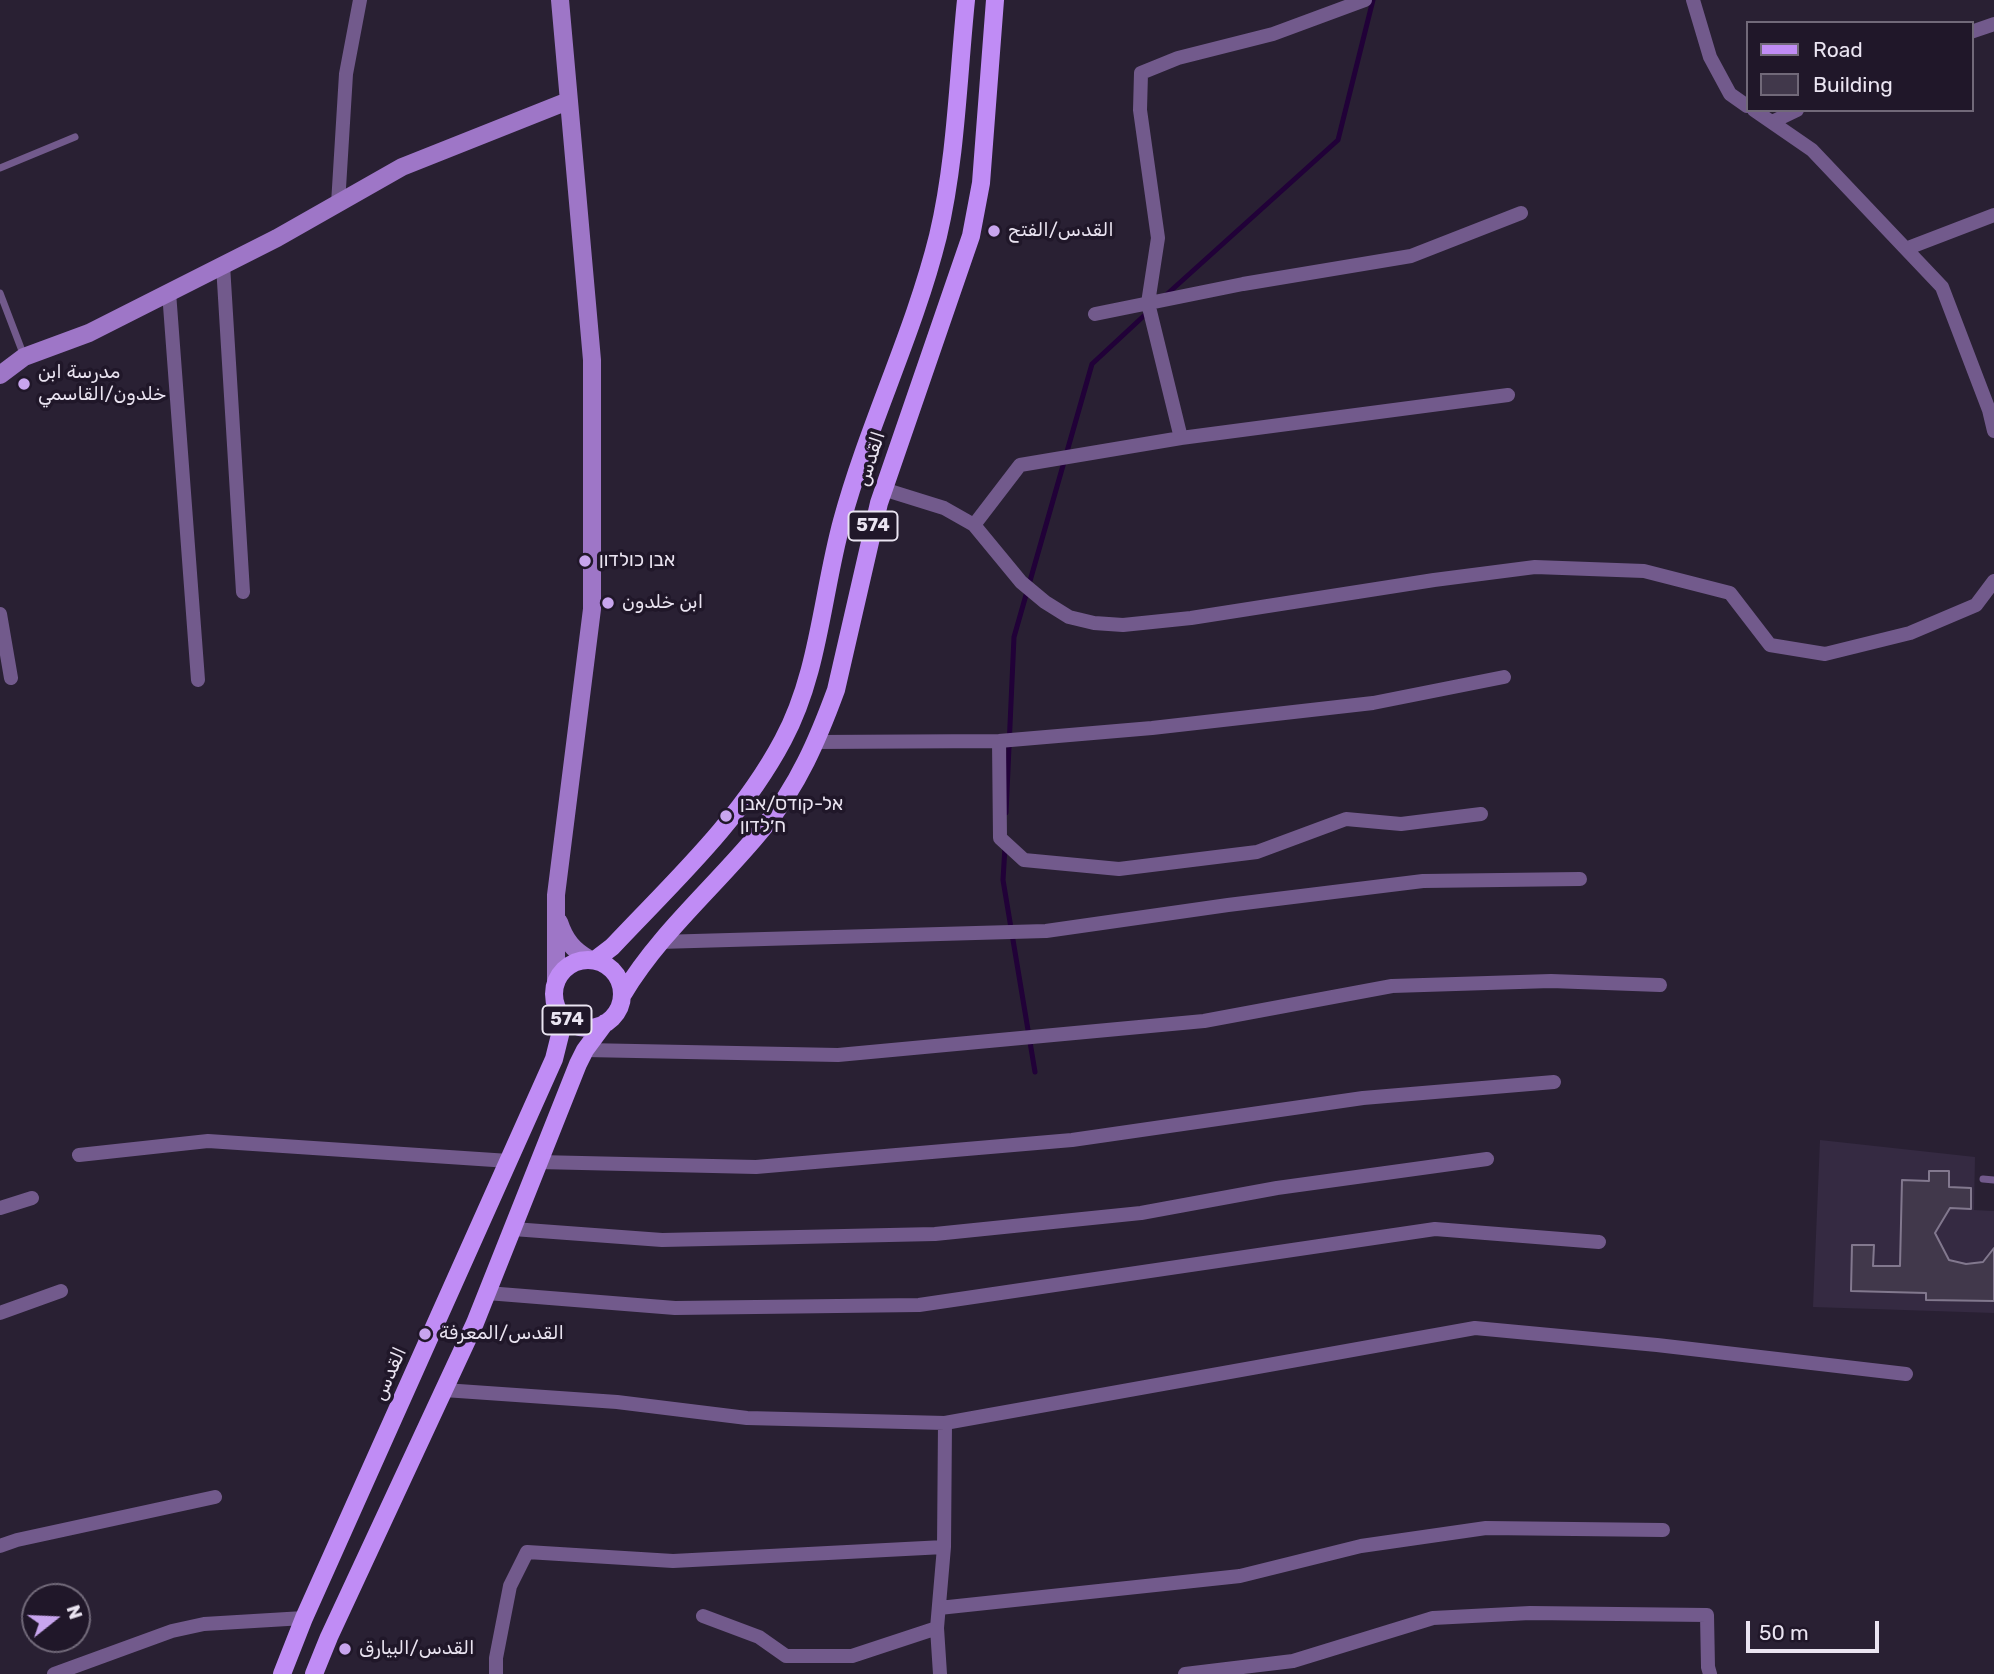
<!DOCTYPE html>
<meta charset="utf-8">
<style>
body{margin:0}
#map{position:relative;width:1994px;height:1674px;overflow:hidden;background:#292033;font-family:Rubik,sans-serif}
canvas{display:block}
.legend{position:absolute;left:1746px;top:21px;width:228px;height:91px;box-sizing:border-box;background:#201729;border:2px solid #716979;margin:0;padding:9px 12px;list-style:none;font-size:21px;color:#eae4f1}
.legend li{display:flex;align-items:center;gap:14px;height:35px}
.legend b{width:35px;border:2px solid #716979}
.north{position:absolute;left:21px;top:1583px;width:70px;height:70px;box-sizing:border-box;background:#201729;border:2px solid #716979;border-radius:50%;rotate:72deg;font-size:19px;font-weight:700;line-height:28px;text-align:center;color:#eae4f1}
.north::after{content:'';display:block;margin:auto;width:24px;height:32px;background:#c8a5ee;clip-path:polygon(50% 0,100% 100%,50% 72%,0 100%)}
.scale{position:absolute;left:1746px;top:1621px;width:133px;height:32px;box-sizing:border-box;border:4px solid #eae4f1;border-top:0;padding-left:9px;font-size:21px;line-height:24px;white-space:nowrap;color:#eae4f1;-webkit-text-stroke:5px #201729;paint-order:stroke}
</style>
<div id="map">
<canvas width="1994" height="1674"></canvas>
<ul class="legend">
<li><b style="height:9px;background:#c08cf5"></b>Road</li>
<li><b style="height:19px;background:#41384b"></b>Building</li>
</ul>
<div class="north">N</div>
<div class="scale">50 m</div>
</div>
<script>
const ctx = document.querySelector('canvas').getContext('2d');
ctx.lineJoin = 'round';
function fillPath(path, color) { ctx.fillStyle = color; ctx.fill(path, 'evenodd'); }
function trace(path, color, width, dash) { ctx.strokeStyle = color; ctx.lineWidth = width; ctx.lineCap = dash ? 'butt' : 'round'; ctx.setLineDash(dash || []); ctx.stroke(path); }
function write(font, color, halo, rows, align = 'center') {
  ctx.font = font + ' Rubik,Vazirmatn,Heebo,sans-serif'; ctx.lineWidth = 7; ctx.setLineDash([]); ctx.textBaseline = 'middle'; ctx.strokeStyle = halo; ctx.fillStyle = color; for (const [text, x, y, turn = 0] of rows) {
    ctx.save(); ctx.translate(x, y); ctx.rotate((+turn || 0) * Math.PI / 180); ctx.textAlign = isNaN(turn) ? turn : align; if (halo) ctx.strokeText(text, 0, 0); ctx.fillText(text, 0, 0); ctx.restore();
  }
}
const built = new Path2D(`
 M1820,1140L1975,1157L1974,1210L1994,1211V1313L1813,1307Z`);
const stream = new Path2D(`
 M1165,296L1338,140L1373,0
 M1006,813L1014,637L1092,364L1148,312
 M1005,847L1003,880L1035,1072`);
const building = new Path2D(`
 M1929,1171H1949V1187L1971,1188V1209L1950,1208L1935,1233L1949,1260L1966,1264L1983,1262L1994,1248V1301L1926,1300V1293L1851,1291L1852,1245H1874L1873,1266H1900L1902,1180L1929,1181Z`);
const lane = new Path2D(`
 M0,168L75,137
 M0,293L24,356
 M1983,1179L1994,1180`);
const street = new Path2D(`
 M1693,0L1710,57L1730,94L1747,106
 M1971,32L1994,24
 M1754,110L1812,150L1942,287L1989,410L1994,431
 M1772,122L1797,110
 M338,204L346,74L360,0
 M1908,248L1994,215
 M223,265L243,592
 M169,292L198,680
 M1095,314L1243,284L1411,256L1521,213
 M1181,438L1148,303L1158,238L1140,110L1141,73L1178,58L1273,34L1365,0
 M883,489L944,508L974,525L1021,582L1045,602L1069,617L1094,623L1123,625L1191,618L1434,580L1535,567L1644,571L1730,593L1770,645L1825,654L1910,633L1976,605L1994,581
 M974,525L1020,465L1181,438L1508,395
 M0,614L11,678
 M999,741L1000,838L1024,860L1119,869L1257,852L1346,819L1401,824L1481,814
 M816,742L999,741L1152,728L1373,703L1504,677
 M659,942L1046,931L1228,905L1423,881L1580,879
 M585,1050L838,1055L1204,1021L1392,986L1551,981L1660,985
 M79,1155L208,1141L509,1161
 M538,1162L756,1167L1072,1140L1363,1098L1554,1082
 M0,1208L32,1198
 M513,1229L662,1240L935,1234L1141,1213L1277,1188L1487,1159
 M487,1293L675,1308L919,1305L1435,1229L1599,1242
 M0,1313L61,1291
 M444,1390L617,1402L747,1418L945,1423L1475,1328L1657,1345L1906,1374
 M0,1546L17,1540L215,1497
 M939,1608L1240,1576L1361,1546L1486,1528L1663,1530
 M703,1616L759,1637L786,1656H852L937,1628
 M54,1674L172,1631L204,1624L304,1618
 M496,1674V1658L510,1586L527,1552L673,1561L944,1547
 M940,1674L937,1628L944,1547L945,1423
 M1185,1674L1293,1661L1433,1618L1530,1613L1707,1615L1708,1667L1710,1674`);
const secondary = new Path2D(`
 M0,375L24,357L89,333L277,238L402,167L568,101
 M559,922C565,940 573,950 589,959
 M556,982V895L592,609V360L560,0`);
const primary = new Path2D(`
 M554 994a34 34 0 1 1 68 0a34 34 0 1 1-68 0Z
 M595,960L612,947C674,881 740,821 783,740C819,673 822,594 842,521C868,425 914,333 938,236C956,160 958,78 966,0
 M623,994C661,931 718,884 764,827C798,786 818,739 836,690L879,503L971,236L981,183L995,0
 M282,1674L304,1618L554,1059L561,1031L559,1012
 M314,1674L329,1637L475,1323L578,1064L585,1050L605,1023`);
const markers = [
 [994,231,7,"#c8a5ee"],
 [24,384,7,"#c8a5ee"],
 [585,561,7,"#c8a5ee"],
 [608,603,7,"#c8a5ee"],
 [726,816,7,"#c8a5ee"],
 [425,1334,7,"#c8a5ee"],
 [345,1649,7,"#c8a5ee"]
];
const shields = [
 [873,526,49],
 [567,1020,49]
];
const shieldNames = [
 ["574",873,526],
 ["574",567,1020]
];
const poiNames = [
 ["القدس/الفتح",1008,231],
 ["مدرسة ابن",38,373],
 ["خلدون/القاسمي",38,395],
 ["אבן כולדון",599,561],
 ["ابن خلدون",622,603],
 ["אל-קודס/אבן",740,805],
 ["ח׳לדון",740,827],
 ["القدس/المعرفة",439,1334],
 ["القدس/البيارق",359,1649]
];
const streetNames = [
 ["القدس",871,459,-72],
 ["القدس",390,1374,-66]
];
fillPath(built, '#352a42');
trace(stream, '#210138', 5);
fillPath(building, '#41384b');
trace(building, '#82788e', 2);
trace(lane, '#725a8c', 7);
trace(street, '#725a8c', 14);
trace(secondary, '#9e76c7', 18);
trace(primary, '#c08cf5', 18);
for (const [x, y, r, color] of markers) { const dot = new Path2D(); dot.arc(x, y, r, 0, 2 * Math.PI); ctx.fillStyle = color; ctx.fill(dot); trace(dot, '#201729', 2.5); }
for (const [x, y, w] of shields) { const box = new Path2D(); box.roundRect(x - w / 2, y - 14.5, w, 29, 5); ctx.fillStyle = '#201729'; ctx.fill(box); trace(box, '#eae4f1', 2); }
write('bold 18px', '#eae4f1', null, shieldNames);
write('19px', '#eae4f1', '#201729', poiNames, 'left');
write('19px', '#eae4f1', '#201729', streetNames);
</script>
